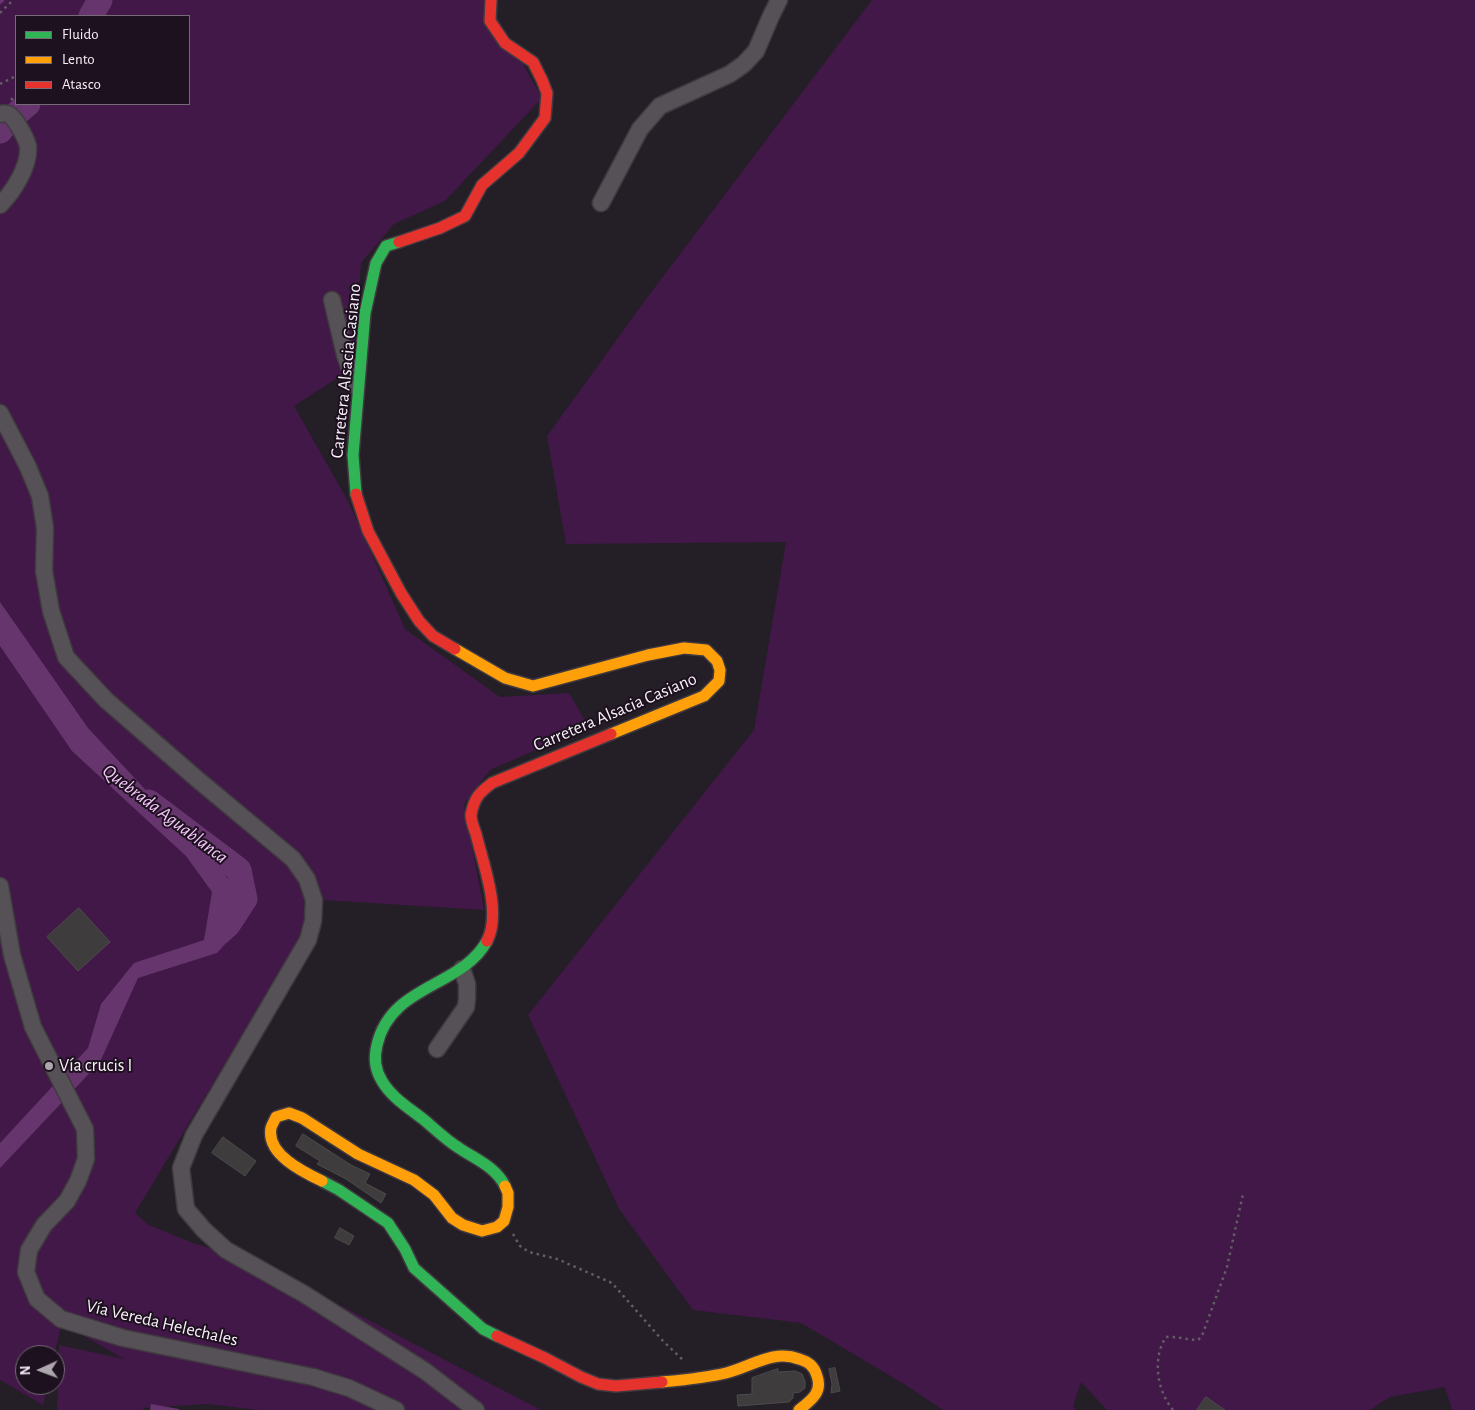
<!DOCTYPE html>
<meta charset="utf-8">
<style>
body{margin:0}
#map{position:relative;width:1475px;height:1410px;overflow:hidden;background:#241e26;font-family:"Alegreya Sans",sans-serif}
canvas{display:block}
.legend{position:absolute;left:15px;top:15px;width:175px;height:90px;box-sizing:border-box;background:#1d111f;border:1px solid #756a76;margin:0;padding:6px 9px;list-style:none;font-size:15px;color:#f8eff9}
.legend li{display:flex;align-items:center;gap:10px;height:25px}
.legend b{width:25px;border:1px solid #756a76}
.north{position:absolute;left:15px;top:1345px;width:50px;height:50px;box-sizing:border-box;background:#1d111f;border:1px solid #756a76;border-radius:50%;rotate:268deg;font-size:14px;font-weight:700;line-height:20px;text-align:center;color:#f8eff9}
.north::after{content:'';display:block;margin:auto;width:18px;height:22px;background:#aea6af;clip-path:polygon(50% 0,100% 100%,50% 72%,0 100%)}
</style>
<div id="map">
<canvas width="1475" height="1410"></canvas>
<ul class="legend">
<li><b style="height:6px;background:#30b455"></b>Fluido</li>
<li><b style="height:6px;background:#ff9f0a"></b>Lento</li>
<li><b style="height:6px;background:#e5322d"></b>Atasco</li>
</ul>
<div class="north">N</div>
</div>
<script>
const ctx = document.querySelector('canvas').getContext('2d');
ctx.lineJoin = 'round';
function fillPath(path, color) { ctx.fillStyle = color; ctx.fill(path, 'evenodd'); }
function trace(path, color, width, dash) { ctx.strokeStyle = color; ctx.lineWidth = width; ctx.lineCap = dash ? 'butt' : 'round'; ctx.setLineDash(dash || []); ctx.stroke(path); }
function write(font, color, halo, rows, align = 'center') {
  ctx.font = font + ' "Alegreya Sans",sans-serif'; ctx.lineWidth = 4; ctx.setLineDash([]); ctx.textBaseline = 'middle'; ctx.strokeStyle = halo; ctx.fillStyle = color; for (const [text, x, y, turn = 0] of rows) {
    ctx.save(); ctx.translate(x, y); ctx.rotate((+turn || 0) * Math.PI / 180); ctx.textAlign = isNaN(turn) ? turn : align; if (halo) ctx.strokeText(text, 0, 0); ctx.fillText(text, 0, 0); ctx.restore();
  }
}
const green = new Path2D(`
 M0,0H494L497,17L542,98L445,201L394,224L361,263L353,368L294,406L348,501L405,629L500,697L569,693L589,727L490,770L464,804L484,910L323,900L135,1213L147,1224L190,1242L263,1265L541,1410H258L208,1404L144,1408L143,1410H57L59,1345L124,1359L62,1323L54,1355H25V1385H48L43,1405L0,1380ZM16,16H189V104H16Z
 M872,0H1475V1410H1452L1445,1387L1390,1397L1370,1410H1107L1081,1382L1073,1406L1076,1410H943L904,1384L801,1323L693,1310L619,1209L528,1015L754,730L786,542L566,544L547,436L646,299Z`);
const water = new Path2D(`
 M0,602L88,728L234,885L245,922L217,953L138,978L100,1062L0,1168V1143L88,1048L101,1004L134,963L204,940L212,892L186,856L72,751L0,646Z
 M151,1404L179,1409V1410H150Z`);
const stream = new Path2D(`
 M0,2L2,0`);
const river = new Path2D(`
 M91,16L100,0
 M0,131L9,120L28,104
 M149,802L239,870L245,899L228,925L219,933`);
const building = new Path2D(`
 M79,908L110,942L78,971L47,937Z
 M303,1134L351,1165L370,1174L365,1183L386,1194L381,1203L346,1179L317,1164L320,1161L296,1146Z
 M223,1137L256,1161L245,1176L212,1153Z
 M340,1228L354,1236L349,1245L335,1238Z
 M835,1368L840,1391L831,1393L832,1384L829,1369Z
 M778,1369V1372L795,1371L800,1373L802,1374L805,1381V1388L800,1392L793,1393V1398L789,1402L738,1406L737,1395L752,1394V1378Z
 M1206,1397L1225,1410H1197Z`);
const path = new Path2D(`
 M0,13L13,0
 M0,84L16,76
 M11,100L16,95
 M513,1234L520,1246L529,1252L557,1259L612,1283L663,1341L684,1361
 M1173,1410C1157,1391 1152,1358 1166,1337C1177,1336 1187,1340 1198,1340L1202,1336L1227,1267L1243,1194`);
const street = new Path2D(`
 M0,114C8,112 11,115 16,122C20,128 26,138 28,146C30,166 13,192 0,205
 M601,203L640,129L660,106L730,74L744,64L756,51L771,16L779,0
 M332,300L345,355L356,386
 M0,413L28,467L40,496L45,528L44,571L51,611L66,657L106,700L197,779L293,859L307,879L314,900L313,921L308,940L194,1135L181,1168L186,1209L204,1230L226,1250L304,1294L425,1371L476,1410
 M0,886L12,955L33,1027L85,1129L86,1159L78,1181L67,1201L44,1225L29,1250L26,1272L37,1299L61,1319L123,1338L313,1377L349,1388L396,1410
 M437,1049L466,1007L467,998V984L462,969`);
const fast = new Path2D(`
 M356,494L353,455L365,313L376,263L386,246L399,242
 M487,941C461,988 391,984 377,1045C374,1057 375,1070 382,1081C391,1097 409,1108 423,1119C435,1129 446,1140 459,1148C475,1159 496,1167 505,1186
 M322,1181L339,1190L388,1223L405,1249L414,1268L483,1329L497,1336`);
const slow = new Path2D(`
 M455,649L505,678L533,686L648,655L684,648L706,650L717,661L720,670L719,681L704,696L611,734
 M322,1181C303,1172 266,1154 271,1128C272,1124 275,1120 276,1117L289,1113L302,1118L358,1154L414,1180L434,1195L452,1218L463,1225L482,1231L497,1227L504,1221L508,1207V1193L505,1186
 M662,1382C683,1380 705,1378 726,1373C751,1367 773,1349 799,1359C809,1362 814,1366 817,1376C823,1393 810,1401 799,1410`);
const jam = new Path2D(`
 M399,242L440,228L465,216L482,185L519,153L545,118L547,93L542,80L533,62L505,43L490,21L491,0
 M356,494L368,531L401,593L419,621L433,636L455,649
 M487,941C502,912 483,864 476,834C474,828 471,822 471,815C474,798 479,793 492,783L611,734
 M497,1336L545,1358L581,1377L598,1384L616,1386L662,1382`);
const markers = [
 [49,1066,5,"#aea6af"]
];
const streetNames = [
 ["Carretera Alsacia Casiano",346,371,-84],
 ["Carretera Alsacia Casiano",615,712,-23],
 ["Vía Vereda Helechales",162,1323,13]
];
const poiNames = [
 ["Vía crucis I",59,1066]
];
const waterNames = [
 ["Quebrada Aguablanca",165,814,37]
];
fillPath(green, '#411847');
fillPath(water, '#66356d');
trace(stream, '#66356d', 4.5);
trace(river, '#66356d', 25);
fillPath(building, '#3f3c3d');
trace(building, '#4c4b4b', 1);
trace(street, '#403a40', 19);
trace(fast, '#403a40', 14);
trace(slow, '#403a40', 14);
trace(jam, '#403a40', 14);
trace(path, '#635e63', 2.5, [2.5, 4]);
trace(street, '#565057', 16);
trace(fast, '#30b455', 11);
trace(slow, '#ff9f0a', 11);
trace(jam, '#e5322d', 11);
for (const [x, y, r, color] of markers) { const dot = new Path2D(); dot.arc(x, y, r, 0, 2 * Math.PI); ctx.fillStyle = color; ctx.fill(dot); trace(dot, '#1d111f', 2); }
write('18px', '#f8eff9', '#1d111f', streetNames);
write('18px', '#f8eff9', '#1d111f', poiNames, 'left');
write('italic 19px', '#f5c7fb', '#1d111f', waterNames);
</script>
